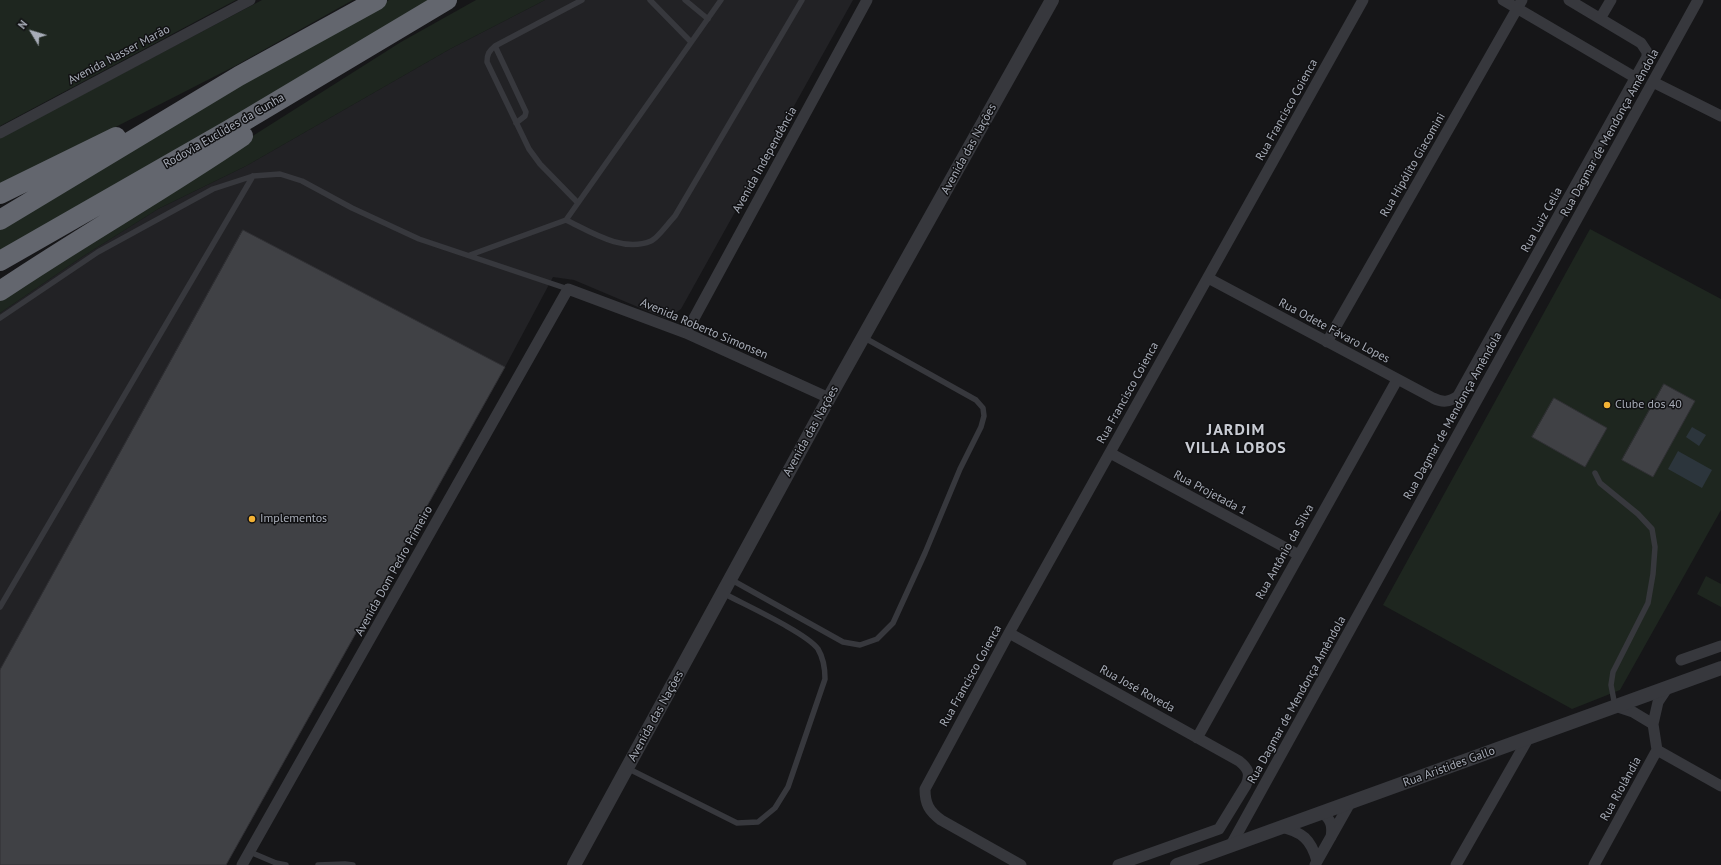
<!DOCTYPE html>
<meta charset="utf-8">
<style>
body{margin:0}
#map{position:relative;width:1721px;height:865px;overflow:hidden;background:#161618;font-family:"PT Sans",sans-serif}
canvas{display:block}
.north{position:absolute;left:12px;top:12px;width:40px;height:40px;-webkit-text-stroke:3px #111113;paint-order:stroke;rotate:308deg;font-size:11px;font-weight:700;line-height:16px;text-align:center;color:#a8adb8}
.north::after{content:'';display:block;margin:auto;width:14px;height:18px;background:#a8adb8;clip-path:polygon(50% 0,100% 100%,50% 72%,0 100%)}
</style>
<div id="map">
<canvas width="1721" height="865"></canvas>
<div class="north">N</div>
</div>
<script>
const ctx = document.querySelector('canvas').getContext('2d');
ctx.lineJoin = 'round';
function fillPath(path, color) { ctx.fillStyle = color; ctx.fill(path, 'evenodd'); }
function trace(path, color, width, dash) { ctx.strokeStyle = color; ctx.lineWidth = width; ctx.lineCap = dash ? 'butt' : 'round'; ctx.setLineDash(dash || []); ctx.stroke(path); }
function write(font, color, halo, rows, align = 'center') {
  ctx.font = font + ' "PT Sans",sans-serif'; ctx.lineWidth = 3; ctx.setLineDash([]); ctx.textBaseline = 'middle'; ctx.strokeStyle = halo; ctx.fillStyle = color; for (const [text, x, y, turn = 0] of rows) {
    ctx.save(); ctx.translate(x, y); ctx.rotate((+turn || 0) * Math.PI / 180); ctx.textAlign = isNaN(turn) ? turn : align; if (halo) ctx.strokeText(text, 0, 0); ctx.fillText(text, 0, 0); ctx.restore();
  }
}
const built = new Path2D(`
 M545,0H853L681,309L671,316L664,318L574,280L553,277L505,367L226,865H0V313L82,257L158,209L246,166L450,49Z`);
const green = new Path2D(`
 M0,0H236L0,126Z
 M262,0H353L235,66L0,186V138Z
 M389,0H436L0,254V226L243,81Z
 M476,0H545L450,49L246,166L158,209L82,257L0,313V296L401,42Z
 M1590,229L1721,299V510L1620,690L1572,709L1383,605Z
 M1706,576L1721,584V607L1697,594Z`);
const water = new Path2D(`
 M1692,427L1706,435L1699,446L1686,437Z
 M1678,451L1712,470L1702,488L1668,469Z`);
const building = new Path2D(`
 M243,230L505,367L226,865H0V670Z
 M1664,384L1695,401L1653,477L1622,460Z
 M1554,398L1607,428L1585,467L1532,437Z`);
const service = new Path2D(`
 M650,0L691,42
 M685,0L708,19
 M495,46L526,112L525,116L516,123
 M578,203L540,164L529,149L487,62C487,54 489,51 495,46L582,0
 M566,220C591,232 623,253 651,241C658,238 669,222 675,216L802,0
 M470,255L566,220L721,0
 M0,318L98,252L213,189L253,176L280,174L302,181L352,208L419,239L568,289
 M1595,473L1600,483L1638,514L1652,529L1655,547L1653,574L1648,603L1613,672L1611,685L1615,706
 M730,579L843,642L860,645L877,639L893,623L925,553L960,469L981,427L984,416L983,408L976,400L863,337
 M0,607L253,176
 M627,768L737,823L758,822L775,808L788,787L825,679C825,668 824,659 818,649C807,633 743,604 723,593
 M250,852L276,863L286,865
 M318,865L345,864L353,865`);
const minor = new Path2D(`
 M1503,0L1636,78
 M1601,17L1611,0
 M1653,82L1721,116
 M0,133L250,0
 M1208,278L1433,398C1443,403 1449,402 1458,396L1647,57V52L1641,43L1569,0
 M686,333L867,0
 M1327,342L1522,0
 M1110,453L1299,555
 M1009,633L1239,761C1248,768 1251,774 1246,785L1219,829L1118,865
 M1681,660L1721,646
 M1615,706L1633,712L1653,724
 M1197,738L1397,380
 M1657,750L1721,786
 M1322,813C1331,819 1333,826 1331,837
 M1281,827C1302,832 1311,839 1317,861
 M1231,845L1698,0
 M242,865L568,289L686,333L829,398
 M1021,865L941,820C929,811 925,804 925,789L1009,633L1363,0
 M1315,865L1350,803
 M1456,865L1529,737
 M1594,865L1657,750L1653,724L1658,702L1668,687`);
const tertiary = new Path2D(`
 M574,865L829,398L1052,0
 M1177,865L1721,668`);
const motorway = new Path2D(`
 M0,194L116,137
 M0,220L239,76L377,0
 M0,261L229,130L447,0
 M0,291C80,237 164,190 243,136`);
const markers = [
 [1607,405,4,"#f2b134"],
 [252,519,4,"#f2b134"]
];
const streetNames = [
 ["Avenida Nasser Marão",119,55,-28],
 ["Rua Francisco Coienca",1287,110,-61],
 ["Rodovia Euclides da Cunha",224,131,-30],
 ["Rua Dagmar de Mendonça Amêndola",1610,133,-61],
 ["Avenida das Nações",969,149,-61],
 ["Avenida Independência",765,160,-61],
 ["Rua Hipólito Giacomini",1413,165,-60],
 ["Rua Luiz Celia",1542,220,-61],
 ["Avenida Roberto Simonsen",704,329,23],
 ["Rua Odete Fávaro Lopes",1334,331,28],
 ["Rua Francisco Coienca",1128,393,-61],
 ["Rua Dagmar de Mendonça Amêndola",1453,416,-61],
 ["Avenida das Nações",811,431,-61],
 ["Rua Projetada 1",1210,493,28],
 ["Rua Antônio da Silva",1285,552,-61],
 ["Avenida Dom Pedro Primeiro",394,571,-61],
 ["Rua Francisco Coienca",971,676,-61],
 ["Rua José Roveda",1137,689,29],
 ["Rua Dagmar de Mendonça Amêndola",1297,700,-61],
 ["Avenida das Nações",656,716,-61],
 ["Rua Aristides Gallo",1449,767,-20],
 ["Rua Riolândia",1621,789,-61]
];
const poiNames = [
 ["Clube dos 40",1615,405],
 ["Implementos",260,519]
];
const districtNames = [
 ["JARDIM",1236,430],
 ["VILLA LOBOS",1236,448]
];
fillPath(built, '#222225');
fillPath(green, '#1e261f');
fillPath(water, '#2c353c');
fillPath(building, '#404145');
trace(building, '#303034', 1);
trace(service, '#37383d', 5.5);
trace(minor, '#37383d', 11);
trace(tertiary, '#37383d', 14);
trace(motorway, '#63666e', 20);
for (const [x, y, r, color] of markers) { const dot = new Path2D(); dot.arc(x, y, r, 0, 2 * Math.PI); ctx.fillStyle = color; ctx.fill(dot); trace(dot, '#111113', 1.5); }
write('12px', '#a8adb8', '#111113', streetNames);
write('12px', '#a8adb8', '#111113', poiNames, 'left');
ctx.letterSpacing = '1px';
write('bold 16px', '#c9ccd4', '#111113', districtNames);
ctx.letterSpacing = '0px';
</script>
